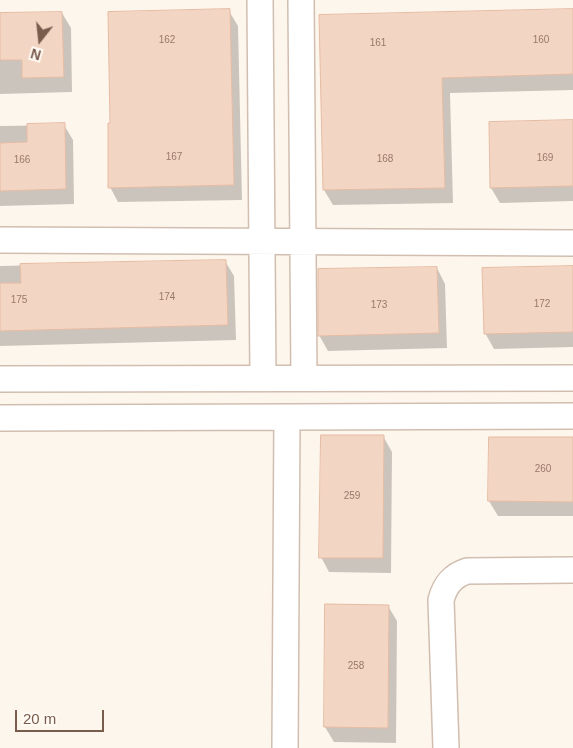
<!DOCTYPE html>
<style>
body{margin:0}
#map{position:relative;width:573px;height:748px;overflow:hidden;background:#fdf6ec;font-family:Arial,sans-serif}
canvas{display:block}
.north{position:absolute;left:15px;top:15px;width:50px;height:50px;-webkit-text-stroke:4px #fffaf3;paint-order:stroke;rotate:196deg;font-size:14px;font-weight:700;line-height:20px;text-align:center;color:#7a5c4d}
.north::after{content:'';display:block;margin:auto;width:18px;height:22px;background:#7a5c4d;clip-path:polygon(50% 0,100% 100%,50% 72%,0 100%)}
.scale{position:absolute;left:15px;top:710px;width:89px;height:22px;box-sizing:border-box;border:2px solid #7a5c4d;border-top:0;padding-left:6px;font-size:15px;line-height:18px;white-space:nowrap;color:#7a5c4d;-webkit-text-stroke:4px #fffaf3;paint-order:stroke}
</style>
<div id="map">
<canvas width="573" height="748"></canvas>
<div class="north">N</div>
<div class="scale">20 m</div>
</div>
<script>
const ctx = document.querySelector('canvas').getContext('2d');
ctx.lineJoin = 'round';
function fillPath(path, color) { ctx.fillStyle = color; ctx.fill(path, 'evenodd'); }
function trace(path, color, width, dash) { ctx.strokeStyle = color; ctx.lineWidth = width; ctx.lineCap = dash ? 'butt' : 'round'; ctx.setLineDash(dash || []); ctx.stroke(path); }
function write(font, color, halo, rows, align = 'center') {
  ctx.font = font + ' Arial,sans-serif'; ctx.lineWidth = 4; ctx.setLineDash([]); ctx.textBaseline = 'middle'; ctx.strokeStyle = halo; ctx.fillStyle = color; for (const [text, x, y, turn = 0] of rows) {
    ctx.save(); ctx.translate(x, y); ctx.rotate((+turn || 0) * Math.PI / 180); ctx.textAlign = isNaN(turn) ? turn : align; if (halo) ctx.strokeText(text, 0, 0); ctx.fillText(text, 0, 0); ctx.restore();
  }
}
const shadow = new Path2D(`
 M573,10V90L450,93L453,203L333,205L324,190L320,16Z
 M229,11L238,26L242,200L118,202L110,187Z
 M62,13L71,28L72,92L0,94V14Z
 M573,122V201L500,203L491,188Z
 M64,125L73,140L74,204L0,206V126Z
 M225,261L234,276L236,340L0,346V266Z
 M573,267V347L494,349L485,333Z
 M437,268L445,284L447,348L328,351L319,335Z
 M383,436L392,452L391,573L329,572L321,557Z
 M573,438V516H498L489,501Z
 M326,605L388,606L397,621L396,743L334,742L325,727Z`);
const building = new Path2D(`
 M230,9L234,185L108,188V123H110L108,12Z
 M573,9V74L442,78L445,188L323,190L319,15Z
 M62,12L64,77L22,78V60H0V13Z
 M573,120V186L490,188L489,122Z
 M65,123L66,189L0,191V143L27,142V124Z
 M226,260L228,325L0,331V283H21L20,264Z
 M573,266V332L484,334L482,268Z
 M437,267L439,333L318,336V269Z
 M321,435H384L383,558H319Z
 M489,437H573V502L488,501Z
 M325,604L389,605L388,728L324,727Z`);
const street = new Path2D(`
 M260,0L263,378
 M301,0L304,378
 M0,240L573,243
 M0,379L573,378
 M0,418L573,416
 M285,748L287,417
 M446,748L441,600C445,585 452,576 467,571L573,570`);
const numberNames = [
 ["162",167,40],
 ["160",541,40],
 ["161",378,43],
 ["167",174,157],
 ["169",545,158],
 ["168",385,159],
 ["166",22,160],
 ["174",167,297],
 ["175",19,300],
 ["172",542,304],
 ["173",379,305],
 ["260",543,469],
 ["259",352,496],
 ["258",356,666]
];
fillPath(shadow, '#0003');
fillPath(building, '#f3d5c3');
trace(building, '#e6bba3', 1);
trace(street, '#d1beb0', 28);
trace(street, '#fff', 25);
write('10px', '#987a6a', null, numberNames);
</script>
